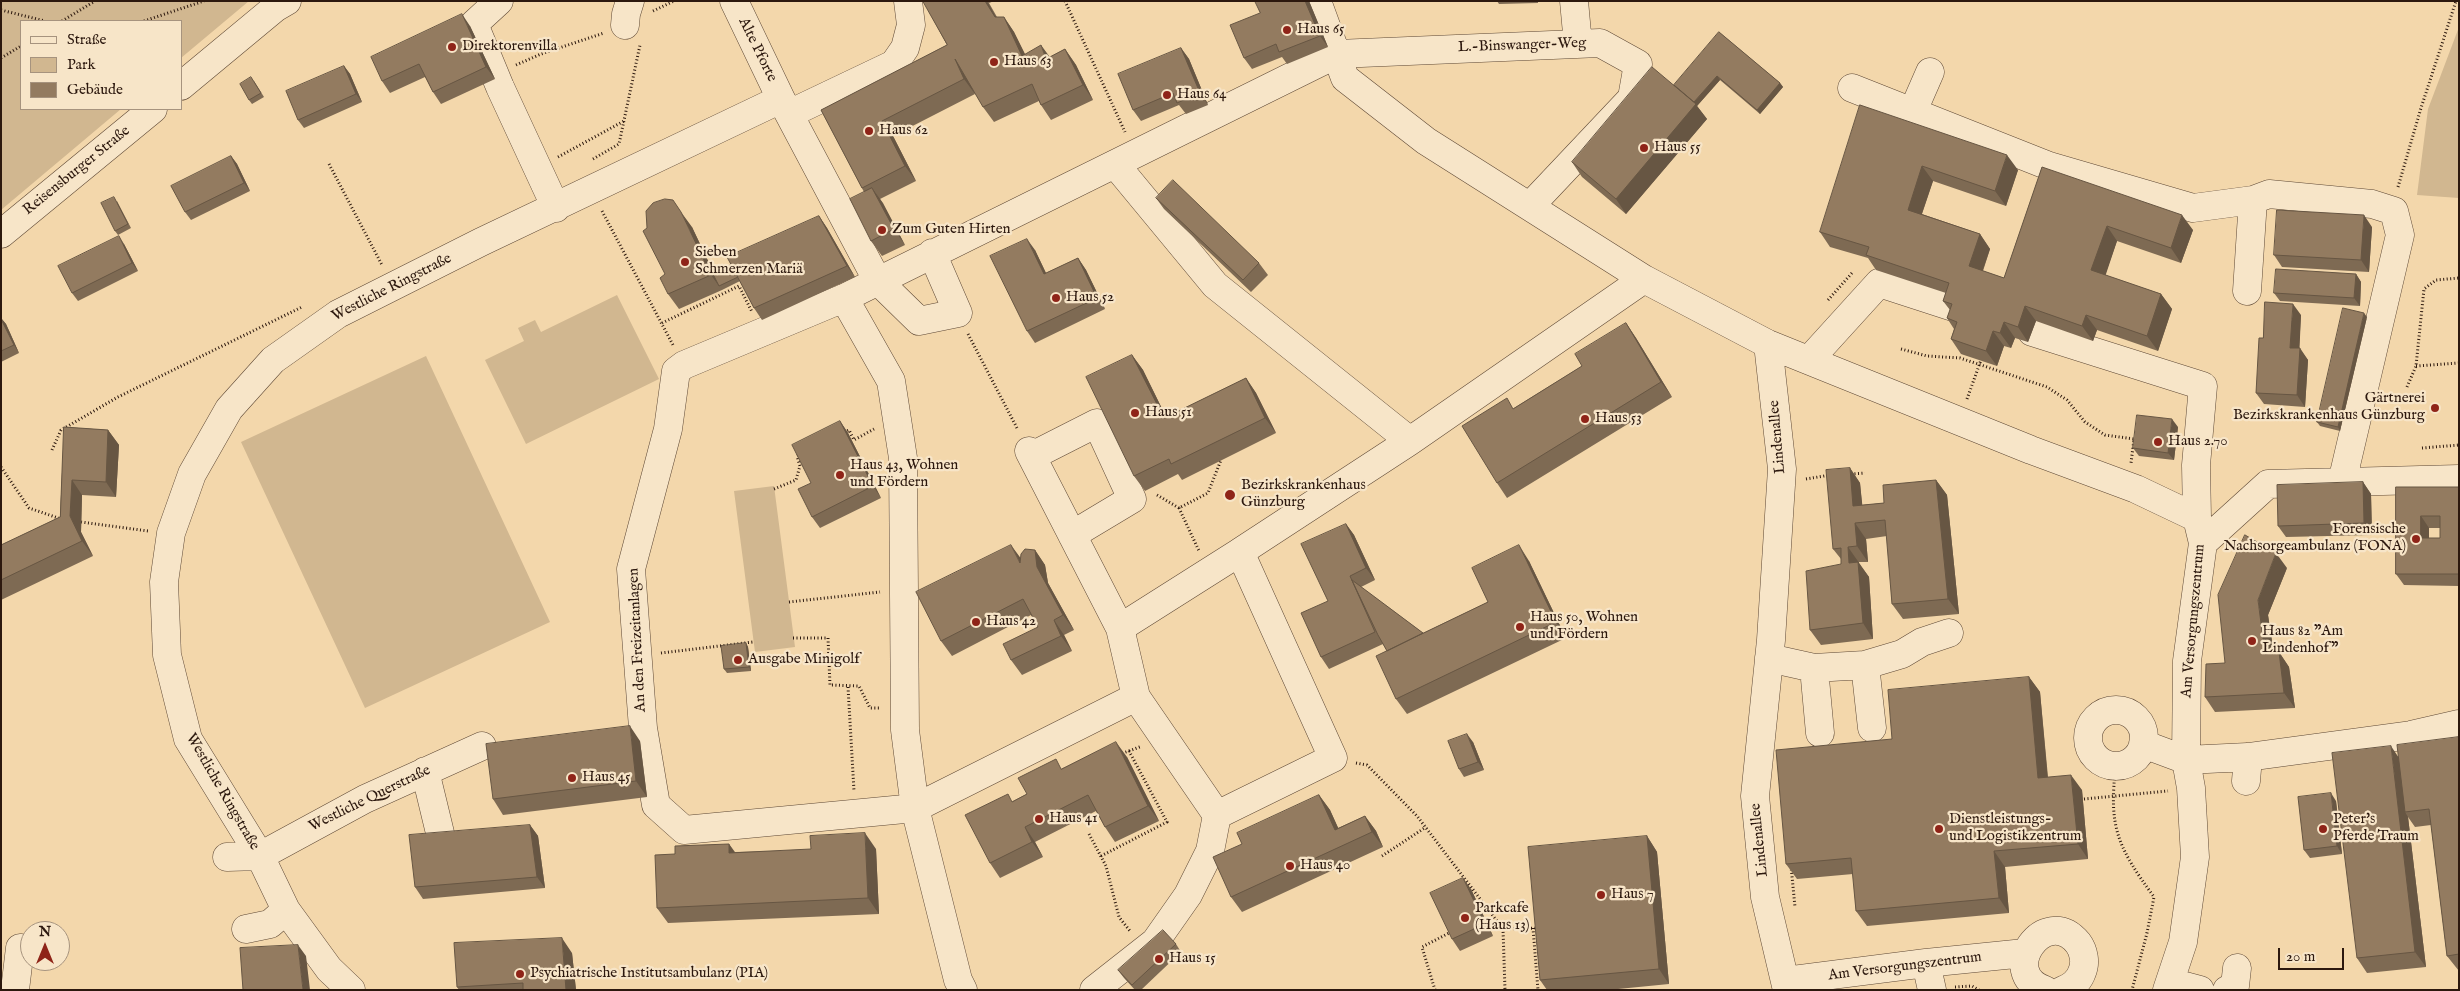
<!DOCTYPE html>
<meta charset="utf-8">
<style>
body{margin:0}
#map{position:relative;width:2460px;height:991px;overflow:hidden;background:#f3d7ab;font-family:"IM FELL English",serif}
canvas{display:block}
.frame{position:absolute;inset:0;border:2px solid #2c180e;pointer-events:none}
.legend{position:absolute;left:20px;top:20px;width:162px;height:90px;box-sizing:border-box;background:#f7e5c8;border:1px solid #a6937e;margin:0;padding:6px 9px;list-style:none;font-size:15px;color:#2c180e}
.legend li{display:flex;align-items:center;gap:10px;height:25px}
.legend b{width:25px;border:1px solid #a6937e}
.north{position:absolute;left:20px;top:921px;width:50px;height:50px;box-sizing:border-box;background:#f7e5c8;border:1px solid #a6937e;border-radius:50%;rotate:0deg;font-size:14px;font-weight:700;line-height:20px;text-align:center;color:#2c180e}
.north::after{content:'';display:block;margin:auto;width:18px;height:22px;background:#8f2418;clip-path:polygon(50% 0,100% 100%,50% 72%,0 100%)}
.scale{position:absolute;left:2278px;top:948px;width:66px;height:22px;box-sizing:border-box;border:2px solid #2c180e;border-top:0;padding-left:6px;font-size:15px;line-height:18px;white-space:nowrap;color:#2c180e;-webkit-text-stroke:4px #f7e5c8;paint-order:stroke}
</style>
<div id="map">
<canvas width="2460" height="991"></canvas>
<div class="frame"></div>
<ul class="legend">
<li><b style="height:6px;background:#f7e5c8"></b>Straße</li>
<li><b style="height:14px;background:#d1b790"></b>Park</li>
<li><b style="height:14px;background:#937b60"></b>Gebäude</li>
</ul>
<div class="north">N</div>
<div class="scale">20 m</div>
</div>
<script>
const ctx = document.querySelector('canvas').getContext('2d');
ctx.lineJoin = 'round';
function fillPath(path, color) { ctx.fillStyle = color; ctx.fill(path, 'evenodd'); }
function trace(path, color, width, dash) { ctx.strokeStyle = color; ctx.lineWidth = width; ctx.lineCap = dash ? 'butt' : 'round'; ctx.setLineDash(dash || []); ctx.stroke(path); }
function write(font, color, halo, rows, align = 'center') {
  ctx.font = font + ' "IM FELL English",serif'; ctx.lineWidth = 4.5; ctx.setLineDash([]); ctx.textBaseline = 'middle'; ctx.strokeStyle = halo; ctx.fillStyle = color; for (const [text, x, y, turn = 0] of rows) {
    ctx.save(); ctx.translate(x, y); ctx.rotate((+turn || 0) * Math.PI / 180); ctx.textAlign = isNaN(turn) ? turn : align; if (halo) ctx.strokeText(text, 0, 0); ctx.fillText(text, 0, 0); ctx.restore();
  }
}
const green = new Path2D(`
 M1,1H249L181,58V21H21V109H121L1,210Z
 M2459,27V198L2417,195L2428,109Z
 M617,295L659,379L526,444L485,360L524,341L518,328L535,320L541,332Z
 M426,356L550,622L365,708L241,442Z
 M774,486L795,647L755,652L734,491Z`);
const path = new Path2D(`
 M1065,1L1125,132
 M1,10L45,21
 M653,11L674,1
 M62,21L95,1
 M144,21L204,1
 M1,58L21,46
 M516,65L541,54L604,33
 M558,157L624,121
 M593,159L619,144L640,45
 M329,164L382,265
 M2398,187L2421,108L2456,1
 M602,211L673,345
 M1828,300L1852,273
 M662,323L739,286L752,312
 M968,334L1018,430
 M1901,349L1927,356L1960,358L2047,387L2067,400L2085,422L2105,435L2134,439L2131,463
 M2416,366L2459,363
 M2407,387L2416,366L2424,289L2436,280L2459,278
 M1967,399L1981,360
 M844,432L849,430L854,440L874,429
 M2422,448L2459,445
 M52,450L61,430L118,397L302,307
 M1,467L29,508L61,519
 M1851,474L1865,473
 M1806,479L1830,475
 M774,489L796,480L800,466L797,456L800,454
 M1157,495L1179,508L1208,493L1221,460
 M1179,508L1199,551
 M81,522L148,531
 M789,602L880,592
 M793,638H828L830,685L859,686L870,708H881
 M661,653L753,642
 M848,687L854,791
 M1129,751L1142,746
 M1356,763L1367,765L1417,816L1503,929L1505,990
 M2116,765C2108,828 2118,847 2154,897L2147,933L2132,990
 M2084,799L2168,791
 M1089,834L1106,866L1119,917L1130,931
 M1101,856L1167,822L1129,751L1120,754
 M1382,856L1426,827
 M1791,866L1795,907
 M1533,928L1538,990
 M1503,929L1539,928
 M1955,987L1972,986L1979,990
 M1435,990L1422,947L1451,932`);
const minor = new Path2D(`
 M499,1L474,24L500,87L556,208
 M734,1L781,99L877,280L919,321L958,313L932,253
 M1317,1L1345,78L1426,141L1644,279L1768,344L2031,450L2136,489L2197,518
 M1574,1L1578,44
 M625,25L626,14L630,1
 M181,86L275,8L287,1
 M1852,88L2049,166L2193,208L2253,200L2269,194L2372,204L2394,211L2400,235L2342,482
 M1913,111L1930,72
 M789,114L894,64L905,48L911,25L908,1
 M1115,164L1215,285L1410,441L1240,552
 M1,234L153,109
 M2247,291L2253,200
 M844,298L891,381L903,458L905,730L915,808L958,980L963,990
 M2032,332L2203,386L2196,465L2197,518L2203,543L2187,661L2186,760L2191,788L2195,857L2183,942L2167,990
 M1768,344L1782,469L1771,640L1755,796L1765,897L1787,990
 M1809,360L1879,283L1956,308
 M1410,441L1644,279
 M1029,451L1120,628L1136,697L1217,815
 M1032,456L1097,423L1132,499L1072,535
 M2203,543L2268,484L2459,479
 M1769,658L1814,668L1865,665L1902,654L1922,642L1949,633
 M1865,665L1872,728
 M1814,668L1820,733
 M1136,697L915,808L684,830L656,805L643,728L631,569L668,429L676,371L684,365L844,298L1337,54L1600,43L1638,64L1632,98L1530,206
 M2088 738a28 28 0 1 1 56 0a28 28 0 1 1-56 0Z
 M2143,744L2186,760L2248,757L2411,735L2459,724
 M425,771L440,833
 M2246,781L2248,757
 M227,857L260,856L365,799L482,746
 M246,929L270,924L286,910
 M1926,963L1932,990
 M1785,981L1926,963L2025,953
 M2170,982L2200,990
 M15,990L20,948
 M351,990L329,969L286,910L260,856L188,739L167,655L164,582L171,533L192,474L229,409L273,360L338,314L481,242L781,99
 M1094,990L1155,942L1188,895L1210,851L1217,815L1333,758L1240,552L1120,628
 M2045,990C1996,973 2045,903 2078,943C2084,951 2086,963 2082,972C2079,981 2071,987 2063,990
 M2227,990L2235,986L2237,968`);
const wall = new Path2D(`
 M923,1H994L989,3L997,17H1004L1014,32L1025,54L1050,57L1065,49L1076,65L1093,100L1051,120L1041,105L1039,101L994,122L983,107L973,89L975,94L893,136L916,181L880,199L905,245L882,256L871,241L864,192L821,110L947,45Z
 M1309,1L1328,47L1287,64L1282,57L1252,69L1244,58Z
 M1497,1H1538V3L1499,4Z
 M1592,1H1654L1592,2Z
 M470,26L495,79L441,104L433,92L425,77L390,93L382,81Z
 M1719,32L1780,83L1783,87L1760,114L1720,80L1697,106L1707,119L1626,214L1582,177L1572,162L1674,85Z
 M1181,48L1189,59L1208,105L1186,114L1179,105L1141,121L1133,110Z
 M344,66L350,74L362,102L304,128L298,120Z
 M254,81L264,97L252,104L249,100Z
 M1860,105L2018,170L2006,206L1933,181L1922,214L1980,234L1990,249L1983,271L2004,278L2042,167L2193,230L2181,263L2117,241L2105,275L2161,294L2172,309L2158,351L2097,330L2093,341L2036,321L2028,342L2015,338L2011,348L2004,346L1997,366L1961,354L1951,339L1954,329L1947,318L1950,310L1943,301L1946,293L1876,270L1868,258L1830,247L1820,232Z
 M231,156L237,164L250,191L191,220L185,212Z
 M1156,198L1259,263L1268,275L1251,292L1164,209Z
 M117,201L131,228L118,235L115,231Z
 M819,216L827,228L855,277L762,320L754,308L740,281L722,290L679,309L668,294L665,274L692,227L714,274Z
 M2372,227L2369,272L2282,267L2274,255Z
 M124,244L138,271L78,301L72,293Z
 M1035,250L1046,273L1078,258L1086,270L1105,309L1035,343L1027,331Z
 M2356,274L2361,282L2360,306L2280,301L2274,293Z
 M2301,315L2299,348L2308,360L2305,407L2264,404L2256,393L2263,338Z
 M2367,317L2340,431L2320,426L2317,422Z
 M1,318L6,324L19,353L1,362Z
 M1626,323L1636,338L1672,397L1507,498L1497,483L1514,408L1582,366Z
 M1132,355L1143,370L1166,417L1246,378L1256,393L1276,433L1182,480L1178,474L1145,491L1134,476Z
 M840,421L848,433L881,498L820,528L812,517L811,483Z
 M64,427L108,430L119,445L116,497L82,495L81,532L93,556L1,600V545L60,517Z
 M2178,427L2174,460L2139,456L2133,448Z
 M1850,468L1860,483L1862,505L1884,503L1936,480L1947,495L1959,614L1903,619L1892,604L1887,536L1866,539L1868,562H1859V564L1869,577L1873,639L1821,645L1810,630L1841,564V559L1833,549Z
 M2363,482L2371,494L2372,535L2286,537L2278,526Z
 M2396,487H2459V586L2404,585L2396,574ZM2429,528H2440V538H2429Z
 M1346,524L1354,535L1375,580L1361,587L1423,633L1488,602L1529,561L1566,638L1407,714L1396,699L1387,651L1383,644L1329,669L1321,657L1328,601Z
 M1035,550L1045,565L1048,583L1074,630L1064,635L1072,651L1022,675L1011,660L1038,627L1031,615L952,656L941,641L1021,559Z
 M2287,568L2268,615L2274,653L2279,652L2289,667L2295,708L2215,712L2205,697Z
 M746,643L748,647L751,671L727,673L724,669Z
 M2029,677L2040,692L2048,777L2082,790L2088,859L2005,867L2009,913L1867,926L1856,911L1853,874L1797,879L1786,864L1892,739Z
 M2459,737V971L2447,956L2431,825L2415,827L2408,817L2426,967L2367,973L2357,958L2398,757Z
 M640,741L647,797L503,815L493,799Z
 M1473,742L1484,770L1464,777L1459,769Z
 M1127,757L1159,821L1115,842L1105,827L1096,811L1035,842L1043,857L1000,878L990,863L1013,801L1027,794L1063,768Z
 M1319,795L1330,810L1338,828L1365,816L1376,831L1383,847L1242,912L1231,897L1242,844Z
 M2336,801L2342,854L2310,858L2304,850Z
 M530,825L538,836L545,888L423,899L415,887Z
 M1647,836L1657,852L1669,984L1608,990H1547L1540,980Z
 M729,844L735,852L876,849L879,914L668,923L657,908L675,854Z
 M1471,889L1493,936L1460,951L1452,939Z
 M1176,944L1181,952L1141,990H1135L1124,978L1118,970Z
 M572,953L576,990H459L457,987Z`);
const shadedWall = new Path2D(`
 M985,1H987L1005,33Z
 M1305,1H1309L1328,47L1320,36Z
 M462,14L470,26L495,79L486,67Z
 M1004,17L1014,32L1033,71L1022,56Z
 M1041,45L1052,60L1046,59Z
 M1181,48L1189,59L1208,105L1200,93Z
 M1065,49L1076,65L1093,100L1083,85Z
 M955,59L966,74L975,94L964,79Z
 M344,66L350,74L362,102L356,94Z
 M1717,76L1720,80L1697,106L1707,119L1626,214L1616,199L1692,105Z
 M1780,83L1783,87L1760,114L1757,110Z
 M882,121L893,136L916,181L905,166Z
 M2007,155L2018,170L2006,206L1995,191Z
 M231,156L237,164L250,191L244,183Z
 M1922,166L1933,181L1918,225L1908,210Z
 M872,188L883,203L905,245L894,229Z
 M681,212L692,227L720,286H719L711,275Z
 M2182,215L2193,230L2181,263L2171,248Z
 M2364,215L2372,227L2369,272L2361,260Z
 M819,216L827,228L855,277L847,266Z
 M2107,226L2117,241L2102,286L2091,270Z
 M1980,234L1990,249L1979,281L1969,266Z
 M119,236L124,244L138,271L132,263Z
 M1027,239L1035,250L1052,286L1044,274Z
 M1078,258L1086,270L1105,309L1097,298Z
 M2356,274L2361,282L2360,306L2354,298Z
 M2161,294L2172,309L2158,351L2147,336Z
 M2293,304L2301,315L2299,359L2290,348Z
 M2025,306L2036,321L2028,342L2018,327Z
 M2364,313L2367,317L2340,431L2338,427Z
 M2086,315L2097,330L2093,341L2082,326Z
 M1,318L6,324L19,353L14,345Z
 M2004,322L2015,338L2011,348L2000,333Z
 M1626,323L1636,338L1672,397L1661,382Z
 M1993,331L2004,346L1997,366L1986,351Z
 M2300,348L2308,360L2305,407L2297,395Z
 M1132,355L1143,370L1174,433L1164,418Z
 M1246,378L1256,393L1276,433L1265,418Z
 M2172,419L2178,427L2174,460L2168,453Z
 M840,421L848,433L881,498L873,486Z
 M108,430L119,445L116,497L106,482Z
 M1850,468L1860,483L1864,521L1853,506Z
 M72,480L82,495L81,532L93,556L82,541L70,516Z
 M1936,480L1947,495L1959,614L1948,599Z
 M2363,482L2371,494L2372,535L2364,523Z
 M2421,516L2429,528V550L2421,538Z
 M1855,523L1866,539L1868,562L1857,546Z
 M1346,524L1354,535L1375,580L1366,568Z
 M1011,545L1022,560L1020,563Z
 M1519,545L1529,561L1566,638L1556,622Z
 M1848,547L1869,577L1873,639L1863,623L1849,563Z
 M1035,550L1045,565L1048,583L1074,630L1063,615L1037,567Z
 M2276,553L2287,568L2268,615L2276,669L2265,654L2258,600Z
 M1054,620L1064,635L1072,651L1061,636Z
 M746,643L748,647L751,671L749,667Z
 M2279,652L2289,667L2295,708L2284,693Z
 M2029,677L2040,692L2049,793L2038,778Z
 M630,726L640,741L647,797L636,781Z
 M1467,734L1473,742L1484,770L1478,762Z
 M1116,742L1127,757L1159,821L1148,806Z
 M2391,746L2401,761L2405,812L2408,817L2426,967L2415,952Z
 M2071,775L2082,790L2088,859L2078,844Z
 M2331,793L2336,801L2342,854L2337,846Z
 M1319,795L1330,810L1346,845L1335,830Z
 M1365,816L1376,831L1383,847L1372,832Z
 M530,825L538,836L545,888L537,877Z
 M1025,827L1035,842L1043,857L1032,842Z
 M865,833L876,849L879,914L868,898Z
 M1647,836L1657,852L1669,984L1659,969Z
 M729,844L739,859L729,853Z
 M1994,851L2005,867L2009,913L1999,898Z
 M1463,878L1471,889L1493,936L1485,924Z
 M562,938L572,953L576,990H566Z
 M298,945L306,956L310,990H303Z`);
const building = new Path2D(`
 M923,1H985L995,17H1004L1022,56L1041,45L1046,59L1065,49L1083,85L1041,105L1032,84L983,107L955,59L964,79L882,121L905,166L862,188L821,110L947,45Z
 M1255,1H1305L1320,36L1279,52L1276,44L1244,58L1230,25L1260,13Z
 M462,14L486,67L433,92L419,64L382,81L371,57Z
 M1719,32L1780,83L1757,110L1717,76L1694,102L1674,85Z
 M1181,48L1200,93L1177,103L1173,93L1133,110L1118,74Z
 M344,66L356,94L298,120L286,91Z
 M1652,67L1696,104L1616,199L1572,162Z
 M251,77L261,93L249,100L240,84Z
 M1860,105L2007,155L1995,191L1922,166L1908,210L1980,234L1969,266L2004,278L2042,167L2182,215L2171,248L2107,226L2091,270L2161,294L2147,336L2086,315L2082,326L2025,306L2018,327L2004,322L2000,333L1993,331L1986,351L1951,339L1957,322L1947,318L1952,304L1943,301L1949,283L1866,255L1869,247L1820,232Z
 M231,156L244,183L185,212L171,186Z
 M1173,180L1259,263L1243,280L1156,198Z
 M872,188L894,229L871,241L850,199Z
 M114,197L128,224L115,231L101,203Z
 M665,199L673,200L681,212L711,275L668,294L660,278L665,274L643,231L647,228L646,211L653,203Z
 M2277,210L2364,215L2361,260L2274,255Z
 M819,216L847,266L754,308L727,257Z
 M119,236L132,263L72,293L58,266Z
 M1027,239L1044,274L1078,258L1097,298L1027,331L990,256Z
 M731,265L738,277L719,286L713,274Z
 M2276,269L2356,274L2354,298L2274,293Z
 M2265,302L2293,304L2290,348H2300L2297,395L2256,393L2259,338H2263Z
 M2343,308L2364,313L2338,427L2317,422Z
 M1,319L14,345L1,351Z
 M1626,323L1661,382L1497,483L1462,426L1507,398L1513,409L1582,366L1575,354Z
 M1132,355L1164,418L1246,378L1265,418L1171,464L1169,459L1134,476L1086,377Z
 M2137,415L2172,419L2168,453L2133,448Z
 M840,421L873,486L812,517L798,489L811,483L792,445Z
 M64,427L108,430L106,482L72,480L70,516L82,541L1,580V545L60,517Z
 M1850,468L1853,506L1884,503L1883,485L1936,480L1948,599L1892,604L1885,520L1855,523L1857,546L1848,547L1849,563L1858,562L1863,623L1810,630L1806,571L1841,564V548L1833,549L1826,470Z
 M2363,482L2364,523L2278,526L2277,485Z
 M2396,487H2459V574H2396ZM2421,516H2440V538H2421Z
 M1346,524L1366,568L1350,576L1375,632L1321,657L1301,613L1328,601L1301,544Z
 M2245,535L2276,553L2258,600L2265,654L2279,652L2284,693L2205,697L2206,664L2225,663L2218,595Z
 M1011,545L1020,563L1021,554L1025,549L1035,550L1037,567L1063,615L1054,620L1061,636L1011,660L1003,644L1038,627L1023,599L941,641L916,592Z
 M1519,545L1556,622L1396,699L1376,656L1488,602L1472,568Z
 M1352,580L1423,633L1387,651L1378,635Z
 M746,643L749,667L724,669L721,646Z
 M2029,677L2038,778L2071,775L2078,844L1994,851L1999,898L1856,911L1851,858L1786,864L1776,750L1892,739L1888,690Z
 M630,726L636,781L493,799L486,744Z
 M1467,734L1478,762L1459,769L1448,741Z
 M2459,737V954L2447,956L2429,809L2405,812L2397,745Z
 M1116,742L1148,806L1105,827L1088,795L1025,827L1032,842L990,863L965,815L1008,794L1012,802L1027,794L1018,778L1056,759L1061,769Z
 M2391,746L2415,952L2357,958L2332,753Z
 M2331,793L2337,846L2304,850L2298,797Z
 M1319,795L1335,830L1365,816L1372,832L1231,897L1213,857L1242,844L1237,833Z
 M530,825L537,877L415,887L409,835Z
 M865,833L868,898L657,908L655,855L675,854V846L729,844V853L811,849L810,836Z
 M1647,836L1659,969L1540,980L1528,847Z
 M1463,878L1485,924L1452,939L1430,893Z
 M1163,930L1176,944L1132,985L1118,970Z
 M562,938L566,990H523V983L457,987L454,943Z
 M298,945L303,990H243L240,948Z`);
const markers = [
 [1287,30,5,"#8f2418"],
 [452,47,5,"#8f2418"],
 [994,62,5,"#8f2418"],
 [1167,95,5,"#8f2418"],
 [869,131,5,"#8f2418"],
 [1644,148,5,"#8f2418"],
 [882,230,5,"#8f2418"],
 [685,262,5,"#8f2418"],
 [1056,298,5,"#8f2418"],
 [2435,408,5,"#8f2418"],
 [1135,413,5,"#8f2418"],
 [1585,419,5,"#8f2418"],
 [2158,442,5,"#8f2418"],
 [840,475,5,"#8f2418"],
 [1230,495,6,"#8f2418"],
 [2416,539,5,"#8f2418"],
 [976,622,5,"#8f2418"],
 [1520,627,5,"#8f2418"],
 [2252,641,5,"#8f2418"],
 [738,660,5,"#8f2418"],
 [572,778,5,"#8f2418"],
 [1039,819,5,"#8f2418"],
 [1939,829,5,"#8f2418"],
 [2323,829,5,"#8f2418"],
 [1290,866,5,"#8f2418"],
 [1601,895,5,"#8f2418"],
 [1465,918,5,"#8f2418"],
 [1159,959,5,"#8f2418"],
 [520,974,5,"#8f2418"]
];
const poiNames = [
 ["Haus 65",1297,30],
 ["Direktorenvilla",462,47],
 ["Haus 63",1004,62],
 ["Haus 64",1177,95],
 ["Haus 62",879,131],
 ["Haus 55",1654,148],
 ["Zum Guten Hirten",892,230],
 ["Sieben",695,253],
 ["Schmerzen Mariä",695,270],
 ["Haus 52",1066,298],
 ["Gärtnerei",2425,399,"right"],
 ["Bezirkskrankenhaus Günzburg",2425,416,"right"],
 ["Haus 51",1145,413],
 ["Haus 53",1595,419],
 ["Haus 2.70",2168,442],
 ["Haus 43, Wohnen",850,466],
 ["und Fördern",850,483],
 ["Bezirkskrankenhaus",1241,486],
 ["Günzburg",1241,503],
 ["Forensische",2406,530,"right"],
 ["Nachsorgeambulanz (FONA)",2406,547,"right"],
 ["Haus 50, Wohnen",1530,618],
 ["und Fördern",1530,635],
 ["Haus 42",986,622],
 ["Haus 82 \"Am",2262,632],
 ["Lindenhof\"",2262,649],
 ["Ausgabe Minigolf",748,660],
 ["Haus 45",582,778],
 ["Haus 41",1049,819],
 ["Dienstleistungs-",1949,820],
 ["und Logistikzentrum",1949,837],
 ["Peter's",2333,820],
 ["Pferde Traum",2333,837],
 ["Haus 40",1300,866],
 ["Haus 7",1611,895],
 ["Parkcafe",1475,909],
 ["(Haus 13)",1475,926],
 ["Haus 15",1169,959],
 ["Psychiatrische Institutsambulanz (PIA)",530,974]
];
const streetNames = [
 ["L.-Binswanger-Weg",1522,46,-2],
 ["Alte Pforte",757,50,64],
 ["Reisensburger Straße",77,171,-39],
 ["Westliche Ringstraße",392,288,-27],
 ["Lindenallee",1778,437,-95],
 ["Am Versorgungszentrum",2194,621,-85],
 ["An den Freizeitanlagen",638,640,-93],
 ["Westliche Ringstraße",222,792,60],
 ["Westliche Querstraße",370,799,-26],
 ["Lindenallee",1760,840,-96],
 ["Am Versorgungszentrum",1905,967,-7]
];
fillPath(green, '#d1b790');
trace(minor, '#5e4835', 29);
trace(path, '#2c180e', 3, [1, 2.5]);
trace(minor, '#f7e5c8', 28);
fillPath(wall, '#7e6a53');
fillPath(shadedWall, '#675643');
fillPath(building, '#937b60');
trace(building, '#675643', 1);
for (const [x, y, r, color] of markers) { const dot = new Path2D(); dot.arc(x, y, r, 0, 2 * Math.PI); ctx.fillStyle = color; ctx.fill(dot); trace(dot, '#f7e5c8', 2); }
write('15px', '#2c180e', '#f7e5c8', poiNames, 'left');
write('15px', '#2c180e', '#f7e5c8', streetNames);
</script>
